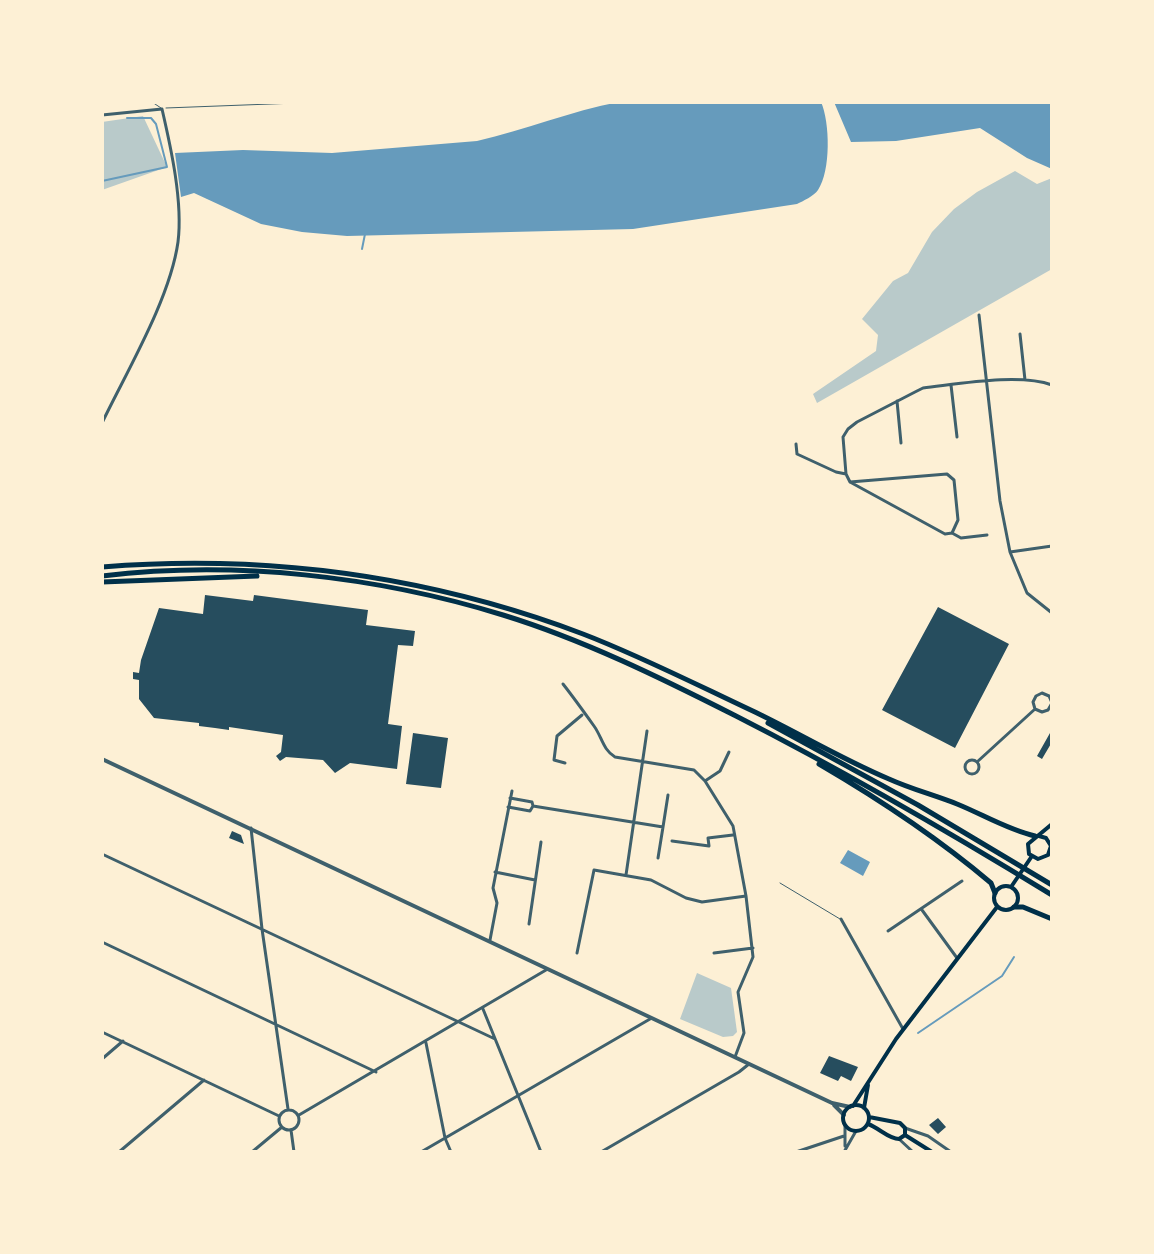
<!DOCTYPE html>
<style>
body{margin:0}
#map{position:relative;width:1154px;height:1254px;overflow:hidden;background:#fdf0d5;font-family:Rubik,sans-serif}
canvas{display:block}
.frame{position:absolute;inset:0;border:104px solid #fdf0d5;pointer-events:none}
</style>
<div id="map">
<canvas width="1154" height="1254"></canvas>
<div class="frame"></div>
</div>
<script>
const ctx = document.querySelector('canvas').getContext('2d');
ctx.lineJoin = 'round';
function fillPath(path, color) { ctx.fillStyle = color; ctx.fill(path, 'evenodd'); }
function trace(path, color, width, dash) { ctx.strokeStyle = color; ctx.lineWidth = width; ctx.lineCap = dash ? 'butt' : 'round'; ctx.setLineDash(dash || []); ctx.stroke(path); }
const green = new Path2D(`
 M143,116L167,167L102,190V122Z
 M1015,171L1037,184L1052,178V269L817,403L813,394L876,351L878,335L862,319L893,281L908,273L932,232L954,209L977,192Z
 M697,973L731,988L737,1032L733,1036L723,1037L680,1019Z`);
const water = new Path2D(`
 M619,102H821C830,122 831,171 818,190C814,196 803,201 797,204L633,229L347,236L302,232L261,224L194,193L181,197L175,153L243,150L332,153L477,141C525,130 571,111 619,102Z
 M834,102H1052V169L1027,158L980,128L896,141L851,142Z
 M848,850L870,862L863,876L840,863Z`);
const stream = new Path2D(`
 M102,181L167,167L156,124L151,118H127
 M362,249L365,234
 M918,1033L1002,976L1014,957`);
const building = new Path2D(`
 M205,595L253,601L254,595L368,610L366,625L415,631L413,646L398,645L388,724L402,726L397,769L350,763L335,773L323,760L286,757L280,761L276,756L281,752L283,735L229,727V730L215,728L199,726V723L154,718L139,699V680L133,679V672L139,673L141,660L159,608L203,614Z
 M938,607L1009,644L955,748L882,710Z
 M413,733L448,738L441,788L406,784Z
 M1050,733L1052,742L1042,759L1037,756Z
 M232,831L241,835L244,844L229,838Z
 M829,1056L858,1067L851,1081L841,1076L838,1081L820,1073Z
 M938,1118L946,1127L938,1134L929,1125Z`);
const service = new Path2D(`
 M152,102L161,108
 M166,108L323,102
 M780,883L840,919`);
const minor = new Path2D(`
 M102,115L162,109C171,148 183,202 178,242C170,299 127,371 102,423
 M979,315L1000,501L1010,552L1027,593L1052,613
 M1020,334L1025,380
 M951,385L957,437
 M897,401L901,443
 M796,444L797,454L836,472L846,474
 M947,474L954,480L958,520L952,533L945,534L850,482Z
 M850,482L846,474L843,437L848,429L857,422L915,392L923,388C959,384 1019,373 1052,385
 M952,533L961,538L987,535
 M1010,552L1052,546
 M563,684C574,698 584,712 594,726C602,737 603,750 615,757L694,770L705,781L733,826L746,896L753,957L738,992L744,1033L735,1057
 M965 767a7 7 0 1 1 14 0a7 7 0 1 1-14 0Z
 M977,762L1035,709L1033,702L1036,696L1042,693L1049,696L1052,703L1048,710L1042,712L1035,709
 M565,763L554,760L557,736L582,715
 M705,781L720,771L729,752
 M510,798L532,802L533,806L663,827L658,858
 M508,807L530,811L533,806
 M663,827L668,795
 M251,828L262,929L288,1109
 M672,841L709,846L708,838L733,835
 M102,854L495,1039
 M495,872L535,880
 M626,875L647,731
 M922,910L957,958
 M841,919L903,1029
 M529,924L541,842
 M888,931L962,881
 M490,940L497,903L493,888L512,791
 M102,942L376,1072
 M577,953L594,870L651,880L686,898L702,902L746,896
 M714,953L753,948
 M483,1009L541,1152
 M102,1032L279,1116
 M426,1043L445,1138L451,1152
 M102,1059L123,1041
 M279 1120a10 10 0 1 1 20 0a10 10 0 1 1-20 0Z
 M299,1115L546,970
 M845,1125V1146
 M905,1128L928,1136L951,1152
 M291,1130L294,1152
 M899,1139L913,1152
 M119,1152L204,1080
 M252,1152L282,1127
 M421,1152L650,1019
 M601,1152L739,1072L749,1064
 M796,1152L844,1136
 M844,1152L856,1131`);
const tertiary = new Path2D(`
 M102,759L832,1103L850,1107
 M834,1105L844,1115`);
const secondary = new Path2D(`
 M1039,836L1046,838L1051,846L1048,855L1038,859L1029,854L1028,844L1052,824
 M994 898a12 12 0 1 1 24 0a12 12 0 1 1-24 0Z
 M1011,887L1032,856
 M843 1118a13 13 0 1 1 26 0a13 13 0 1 1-26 0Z
 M853,1106L896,1039L997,907
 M864,1108L868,1085
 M869,1117L900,1123L905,1128V1135L932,1152
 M868,1124C879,1128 889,1139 899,1139L905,1135`);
const trunk = new Path2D(`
 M102,567C267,554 427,575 583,634C643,657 701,687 759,714C802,735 844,760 889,779C911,789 934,795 957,804C982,814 1008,830 1035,836
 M102,576C235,560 376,576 503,615C584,640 661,678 736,716C844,771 949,832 1052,895
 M102,582L257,576
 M768,723L918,805L1052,885
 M819,764C879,799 938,838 991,883L995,893
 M1051,851L1052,853
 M1014,907H1023L1052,919`);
fillPath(green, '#b9caca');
fillPath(water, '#669bbc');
trace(stream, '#669bbc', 2);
fillPath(building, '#264d5e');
trace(service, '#3f606c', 1);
trace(minor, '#3f606c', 3);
trace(tertiary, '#3f606c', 4);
trace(secondary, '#003049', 4);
trace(trunk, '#003049', 5);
</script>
